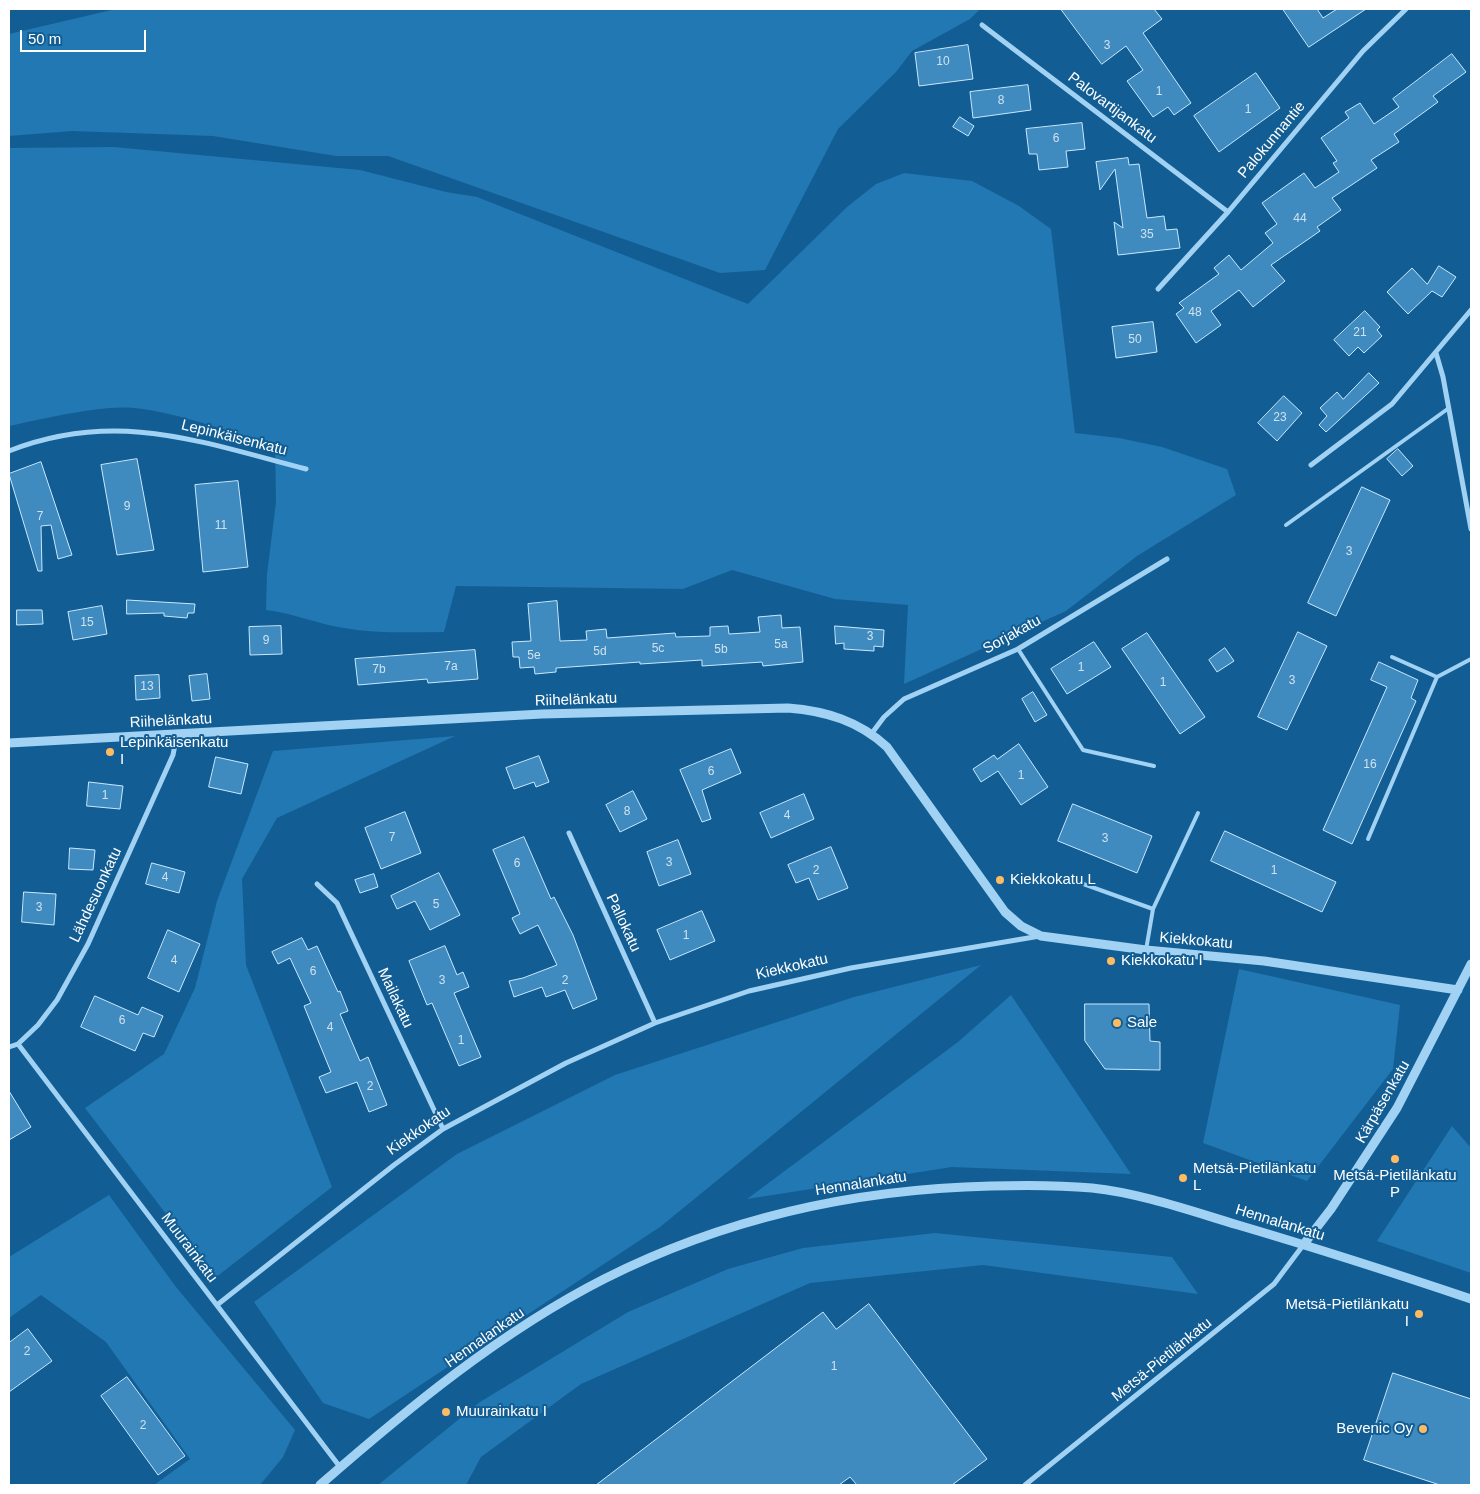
<!DOCTYPE html>
<meta charset="utf-8">
<style>
body{margin:0}
#map{position:relative;width:1480px;height:1494px;overflow:hidden;background:#125e94;font-family:Helvetica,sans-serif}
canvas{display:block}
.frame{position:absolute;inset:0;border:10px solid #fff;pointer-events:none}
.scale{position:absolute;left:20px;top:30px;width:126px;height:22px;box-sizing:border-box;border:2px solid #fff;border-top:0;padding-left:6px;font-size:15px;line-height:18px;white-space:nowrap;color:#fff;-webkit-text-stroke:4px #125e94;paint-order:stroke}
</style>
<div id="map">
<canvas width="1480" height="1494"></canvas>
<div class="frame"></div>
<div class="scale">50 m</div>
</div>
<script>
const ctx = document.querySelector('canvas').getContext('2d');
ctx.lineJoin = 'round';
function fillPath(path, color) { ctx.fillStyle = color; ctx.fill(path, 'evenodd'); }
function trace(path, color, width, dash) { ctx.strokeStyle = color; ctx.lineWidth = width; ctx.lineCap = dash ? 'butt' : 'round'; ctx.setLineDash(dash || []); ctx.stroke(path); }
function write(font, color, halo, rows, align = 'center') {
  ctx.font = font + ' Helvetica,sans-serif'; ctx.lineWidth = 4; ctx.setLineDash([]); ctx.textBaseline = 'middle'; ctx.strokeStyle = halo; ctx.fillStyle = color; for (const [text, x, y, turn = 0] of rows) {
    ctx.save(); ctx.translate(x, y); ctx.rotate((+turn || 0) * Math.PI / 180); ctx.textAlign = isNaN(turn) ? turn : align; if (halo) ctx.strokeText(text, 0, 0); ctx.fillText(text, 0, 0); ctx.restore();
  }
}
const green = new Path2D(`
 M116,9H980L970,19L912,51L896,72L838,129L765,270L720,273L388,156H336L213,136L72,131L9,136V34Z
 M114,147L360,170L446,192L477,197L748,304L847,207L876,184L904,173L972,181L1019,206L1051,229L1075,433L1119,438L1162,447L1227,469L1236,495L1137,556L1066,611L904,684L908,605L835,599L732,570L683,589L456,586L444,632C410,632 377,634 344,628C317,624 293,613 266,610L267,574L276,502L275,443C228,433 182,413 134,408C98,405 45,419 9,426V148Z
 M455,736L277,818L242,879L246,965L332,1187L215,1278L85,1108L164,1054L195,988L217,901L273,751Z
 M981,965L660,1227L369,1419L323,1403L254,1302L457,1154L615,1075L854,997Z
 M1239,969L1400,1005L1393,1069L1307,1181L1203,1143Z
 M1011,995L1131,1174L952,1167L747,1199L958,1042Z
 M1452,1126L1471,1148V1273L1377,1241Z
 M109,1195L176,1287L295,1430L283,1457L260,1485H154L190,1459L106,1342L41,1295L9,1318V1257Z
 M935,1233L1172,1257L1198,1294L983,1265L810,1283L581,1384L481,1457L466,1485H378L480,1402L628,1312L728,1269L803,1248Z`);
const building = new Path2D(`
 M1061,9H1154L1162,19L1143,33L1191,103L1174,115L1168,107L1153,117L1127,81L1143,70L1126,46L1102,64Z
 M1283,9H1317L1323,18L1337,9H1366L1309,47Z
 M968,45L973,79L919,86L915,53Z
 M1452,54L1466,72L1433,96L1438,102L1394,134L1399,142L1371,160L1377,168L1332,198L1341,210L1317,227L1320,231L1271,265L1285,281L1253,307L1239,290L1211,311L1221,325L1196,343L1176,314L1184,308L1179,303L1219,274L1214,268L1229,255L1241,270L1273,243L1265,233L1277,224L1262,203L1304,173L1315,188L1339,172L1333,163L1337,161L1321,138L1349,118L1345,112L1360,103L1374,124L1399,107L1393,99Z
 M1256,73L1280,108L1219,152L1194,116Z
 M1028,85L1031,110L973,118L970,92Z
 M960,117L974,126L968,136L953,127Z
 M1082,123L1085,149L1066,151L1068,167L1039,170L1037,154H1029L1026,129Z
 M1128,158L1129,165L1139,164L1147,218L1164,216L1166,230L1177,229L1180,248L1118,255L1114,222L1123,228L1115,169L1100,190L1096,162Z
 M1439,266L1456,277L1442,297L1432,291L1408,314L1387,292L1412,268L1427,284Z
 M1365,311L1380,327L1377,330L1382,336L1364,353L1358,347L1349,356L1334,340Z
 M1153,322L1157,352L1116,358L1112,327Z
 M1369,373L1379,383L1326,432L1319,425L1327,416L1320,408L1337,392L1343,399Z
 M1284,396L1302,413L1277,441L1258,423Z
 M1398,449L1413,466L1402,476L1387,459Z
 M137,459L154,550L117,555L101,465Z
 M41,462L72,555L58,559L51,525L41,526L42,571H38L9,474Z
 M238,481L248,567L203,572L195,485Z
 M1362,487L1390,500L1336,616L1308,603Z
 M127,600L195,604L194,613H188L187,618L164,616V613L127,614Z
 M557,601L560,641L587,640L586,631L606,629L607,638L675,633L676,637L710,636V627L728,626L729,634L760,632L758,617L781,615L782,628L800,627L803,662L763,666L762,662L702,666V660L640,664V662L556,668V672L535,674L534,667L520,668L519,657H513L512,642L531,641L528,604Z
 M102,606L107,634L73,640L68,612Z
 M17,610H42L43,624L17,625Z
 M281,626L282,654L250,655L249,627Z
 M835,626L884,630L883,647L874,646V651L844,649V643L836,644Z
 M1298,632L1327,646L1287,730L1258,717Z
 M1147,633L1205,717L1180,734L1122,649Z
 M1094,642L1111,667L1067,694L1051,669Z
 M1225,648L1234,661L1217,672L1209,660Z
 M475,650L478,679L428,683L427,679L358,685L355,659Z
 M1379,662L1418,680L1411,698L1416,701L1352,844L1323,830L1387,687L1371,680Z
 M207,674L210,699L192,701L189,676Z
 M159,675L160,698L136,700L135,676Z
 M1033,692L1047,715L1035,722L1022,699Z
 M1019,744L1048,787L1021,805L998,771L981,782L973,769L994,755L997,759Z
 M731,749L741,773L702,790L711,819L702,822L680,770Z
 M539,756L549,782L536,787L534,782L514,789L506,768Z
 M216,757L248,764L241,794L209,787Z
 M89,782L123,786L120,809L87,806Z
 M633,791L647,819L620,832L606,805Z
 M804,794L814,819L771,838L760,813Z
 M1073,804L1152,836L1137,873L1058,841Z
 M405,812L421,853L381,869L365,828Z
 M1225,831L1336,882L1322,912L1211,861Z
 M524,837L551,899L554,897L573,935L597,999L573,1009L565,990L546,997L542,987L514,997L509,981L523,978L557,965L538,925L520,934L512,918L520,914L493,850Z
 M678,840L691,874L659,886L647,852Z
 M831,847L848,888L818,900L809,878L796,883L788,865Z
 M70,848L95,850L93,870L69,869Z
 M152,863L185,872L179,893L146,884Z
 M439,873L460,915L430,930L415,901L397,909L391,896Z
 M374,874L378,887L360,893L355,880Z
 M24,892L56,894L54,925L22,922Z
 M702,911L715,941L670,960L657,930Z
 M168,930L200,944L179,992L148,978Z
 M302,938L308,950L317,946L338,992L340,991L348,1011L340,1014L360,1061L368,1057L387,1105L369,1112L357,1082L326,1093L319,1077L331,1072L304,1006L311,1003L290,958L278,964L272,952Z
 M445,946L457,975L463,972L469,987L454,993L481,1057L459,1066L432,1003L427,1005L409,961Z
 M95,996L138,1015L142,1007L163,1016L154,1037L143,1033L135,1051L81,1027Z
 M1085,1004H1149L1150,1041L1160,1042V1070L1105,1069L1085,1041Z
 M9,1091L31,1127L9,1140Z
 M869,1304L987,1459L952,1485H857L850,1477L839,1485H596L823,1312L836,1329Z
 M28,1329L52,1361L9,1392V1343Z
 M1393,1373L1471,1399V1485H1440L1364,1460Z
 M127,1377L185,1456L158,1475L101,1396Z`);
const service = new Path2D(`
 M1286,525L1449,408
 M1018,649L1083,750L1154,766
 M1392,657L1437,677
 M1368,839L1437,677L1471,659
 M1075,881L1153,909
 M1146,950L1153,909L1198,813`);
const minor = new Path2D(`
 M982,25L1228,212
 M1158,289L1228,212L1363,51L1406,9
 M1436,353L1443,377L1471,529
 M9,451C116,409 201,442 306,469
 M1311,465L1392,404L1471,310
 M872,733L884,717L904,699L1018,649L1167,559
 M569,833L655,1023
 M317,884L337,903L443,1129
 M18,1044L340,1467
 M9,1047L18,1044L38,1025L57,1000L88,944L173,755L177,734
 M217,1305L394,1165L443,1129L566,1063L655,1023L749,991L851,968L1040,936
 M1025,1485L1274,1284L1304,1244`);
const tertiary = new Path2D(`
 M9,743L542,714L788,708C826,711 859,721 887,747L1005,912L1021,926L1041,936L1146,950L1264,961L1458,990
 M1304,1244L1331,1209L1397,1108L1471,964
 M320,1485C407,1409 500,1332 604,1279C725,1218 857,1189 991,1186C1024,1185 1059,1185 1092,1188C1140,1193 1191,1211 1238,1225C1316,1248 1394,1273 1471,1299`);
const markers = [
 [110,752,5,"#ffbb62"],
 [1000,880,5,"#ffbb62"],
 [1111,961,5,"#ffbb62"],
 [1117,1023,5,"#ffbb62"],
 [1395,1159,5,"#ffbb62"],
 [1183,1178,5,"#ffbb62"],
 [1419,1314,5,"#ffbb62"],
 [446,1412,5,"#ffbb62"],
 [1423,1429,5,"#ffbb62"]
];
const numberNames = [
 ["3",1107,46],
 ["10",943,62],
 ["1",1159,92],
 ["8",1001,101],
 ["1",1248,110],
 ["6",1056,139],
 ["44",1300,219],
 ["35",1147,235],
 ["48",1195,313],
 ["21",1360,333],
 ["50",1135,340],
 ["23",1280,418],
 ["9",127,507],
 ["7",40,517],
 ["11",221,526],
 ["3",1349,552],
 ["15",87,623],
 ["3",870,637],
 ["9",266,641],
 ["5a",781,645],
 ["5c",658,649],
 ["5b",721,650],
 ["5d",600,652],
 ["5e",534,656],
 ["7a",451,667],
 ["1",1081,668],
 ["7b",379,670],
 ["3",1292,681],
 ["1",1163,683],
 ["13",147,687],
 ["16",1370,765],
 ["6",711,772],
 ["1",1021,776],
 ["1",105,796],
 ["8",627,812],
 ["4",787,816],
 ["7",392,838],
 ["3",1105,839],
 ["3",669,863],
 ["6",517,864],
 ["2",816,871],
 ["1",1274,871],
 ["4",165,878],
 ["5",436,905],
 ["3",39,908],
 ["1",686,936],
 ["4",174,961],
 ["6",313,972],
 ["3",442,981],
 ["2",565,981],
 ["6",122,1021],
 ["4",330,1028],
 ["1",461,1041],
 ["2",370,1087],
 ["2",27,1352],
 ["1",834,1367],
 ["2",143,1426]
];
const streetNames = [
 ["Palovartijankatu",1112,108,37],
 ["Palokunnantie",1272,140,-50],
 ["Lepinkäisenkatu",234,438,14],
 ["Sorjakatu",1012,635,-29],
 ["Riihelänkatu",576,700,-2],
 ["Riihelänkatu",171,721,-3],
 ["Lähdesuonkatu",96,895,-65],
 ["Pallokatu",623,923,65],
 ["Kiekkokatu",1196,941,5],
 ["Kiekkokatu",792,967,-13],
 ["Mailakatu",395,998,65],
 ["Kärpäsenkatu",1383,1102,-60],
 ["Kiekkokatu",419,1131,-35],
 ["Hennalankatu",861,1184,-9],
 ["Hennalankatu",1280,1223,17],
 ["Muurainkatu",189,1248,53],
 ["Hennalankatu",485,1338,-35],
 ["Metsä-Pietilänkatu",1162,1360,-39]
];
const poiNames = [
 ["Lepinkäisenkatu",120,743],
 ["I",120,760],
 ["Kiekkokatu L",1010,880],
 ["Kiekkokatu I",1121,961],
 ["Sale",1127,1023],
 ["Metsä-Pietilänkatu",1193,1169],
 ["L",1193,1186],
 ["Metsä-Pietilänkatu",1395,1176,"center"],
 ["P",1395,1193,"center"],
 ["Metsä-Pietilänkatu",1409,1305,"right"],
 ["I",1409,1322,"right"],
 ["Muurainkatu I",456,1412],
 ["Bevenic Oy",1413,1429,"right"]
];
fillPath(green, '#2178b2');
fillPath(building, '#3f8abe');
trace(building, '#c8e8fd', 1);
trace(service, '#a1d2f3', 4);
trace(minor, '#a1d2f3', 5);
trace(tertiary, '#a1d2f3', 9);
for (const [x, y, r, color] of markers) { const dot = new Path2D(); dot.arc(x, y, r, 0, 2 * Math.PI); ctx.fillStyle = color; ctx.fill(dot); trace(dot, '#125e94', 2); }
write('12px', '#cfe2ef', null, numberNames);
write('15px', '#fff', '#125e94', streetNames);
write('15px', '#fff', '#125e94', poiNames, 'left');
</script>
